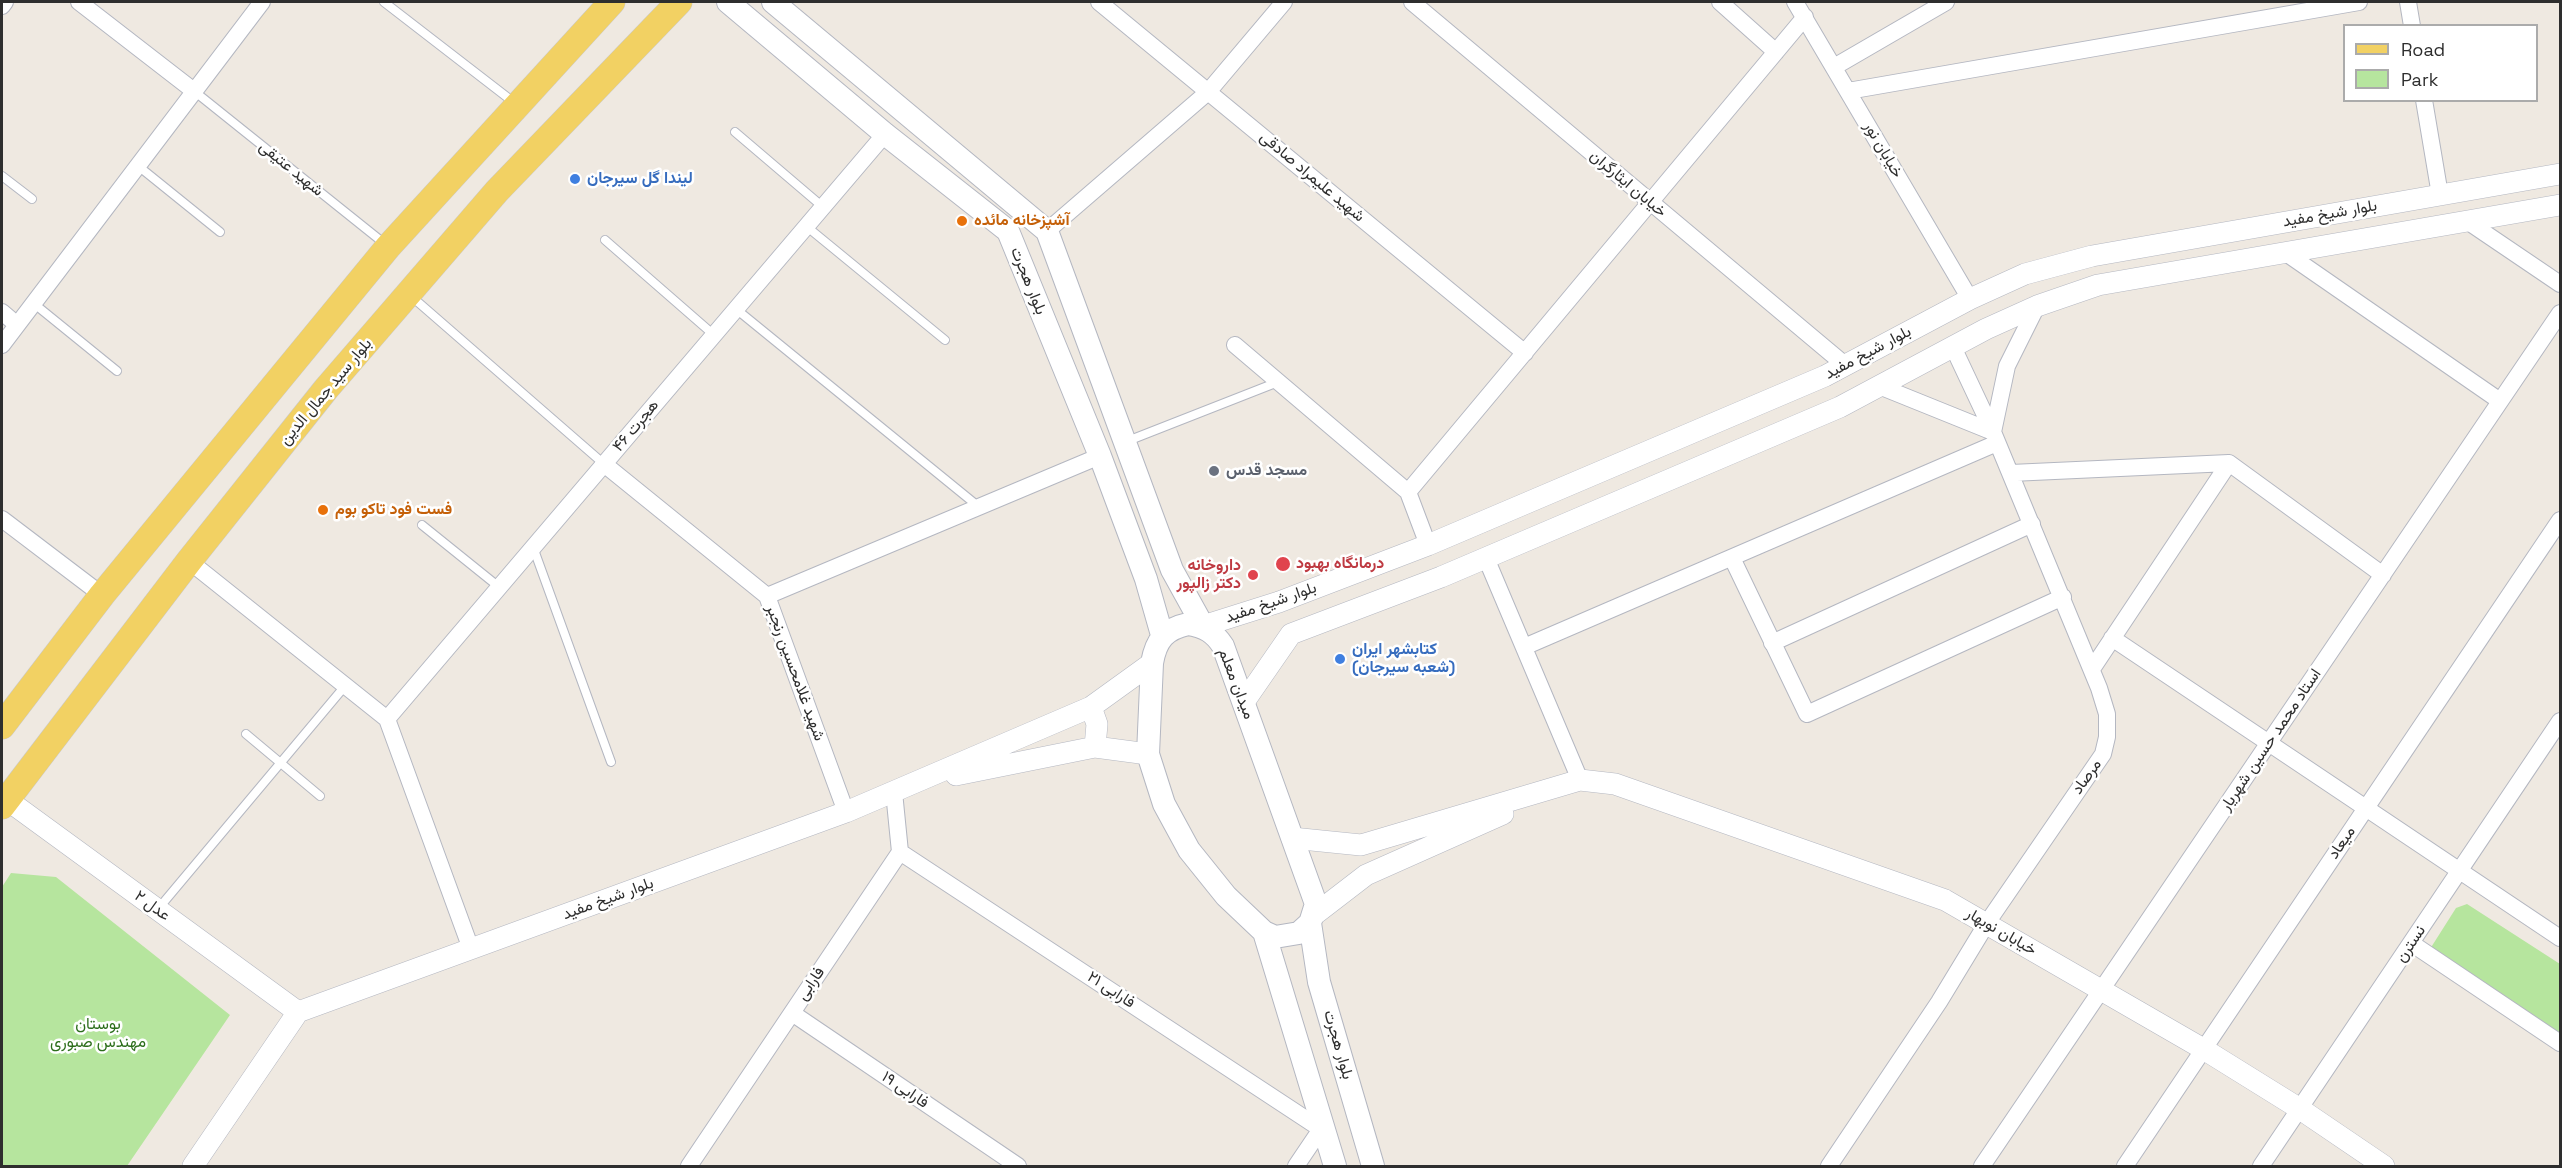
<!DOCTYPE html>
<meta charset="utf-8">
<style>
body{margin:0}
#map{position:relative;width:2562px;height:1168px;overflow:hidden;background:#efe9e1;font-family:"Space Grotesk",sans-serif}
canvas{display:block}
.frame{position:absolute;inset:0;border:3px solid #2e2e2e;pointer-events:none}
.legend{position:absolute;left:2343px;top:24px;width:195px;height:78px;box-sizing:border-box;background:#fff;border:2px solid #ababab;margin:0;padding:8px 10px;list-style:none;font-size:18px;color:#2e2e2e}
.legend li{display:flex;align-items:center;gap:12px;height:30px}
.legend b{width:30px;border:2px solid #ababab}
</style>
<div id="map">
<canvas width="2562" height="1168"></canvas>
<div class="frame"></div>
<ul class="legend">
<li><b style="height:8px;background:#f2d163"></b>Road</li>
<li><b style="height:16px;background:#b6e59e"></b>Park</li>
</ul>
</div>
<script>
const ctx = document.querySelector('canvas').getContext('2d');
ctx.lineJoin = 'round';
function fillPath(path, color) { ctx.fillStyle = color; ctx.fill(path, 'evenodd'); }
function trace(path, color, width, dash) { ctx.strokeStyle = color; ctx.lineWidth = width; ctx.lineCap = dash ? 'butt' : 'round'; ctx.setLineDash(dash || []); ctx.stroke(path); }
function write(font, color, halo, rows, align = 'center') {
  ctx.font = font + ' "Space Grotesk",Vazirmatn,sans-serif'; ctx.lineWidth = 5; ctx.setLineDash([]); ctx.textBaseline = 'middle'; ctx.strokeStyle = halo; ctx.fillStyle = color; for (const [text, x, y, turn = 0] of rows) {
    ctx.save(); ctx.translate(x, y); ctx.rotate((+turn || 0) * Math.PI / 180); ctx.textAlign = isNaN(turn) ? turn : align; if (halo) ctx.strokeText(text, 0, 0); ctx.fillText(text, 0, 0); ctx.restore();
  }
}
const green = new Path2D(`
 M11,873L56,877L230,1015L127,1166H2V887Z
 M2467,904L2560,964V1037L2430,949L2456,908Z`);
const service = new Path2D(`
 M384,2L516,104
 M194,91L385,244
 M735,132L823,207
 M137,165L220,232
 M2,176L32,199
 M806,226L945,340
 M605,240L714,335
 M411,296L604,464
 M32,302L117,371
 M736,309L979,507
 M1125,442L1278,382
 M422,525L499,587
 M533,547L611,762
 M246,734L320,796
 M158,909L345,686`);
const minor = new Path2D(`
 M79,2L194,91
 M1099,2L1525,353
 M1412,2L1845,365
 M1720,2L1776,52
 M1795,2L1970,299
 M2408,2L2412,26
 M2,6L5,2
 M1834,67L1946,2
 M1848,91L2359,2
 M2424,100L2440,195
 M2467,221L2560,284
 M1047,231L1208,92L1284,2
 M2286,253L2500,401
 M2,312L16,324
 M2,345L262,2
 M1235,345L1408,492L1428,545
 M1879,386L1993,432
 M1993,432L2007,366L2037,306
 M604,464L767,596L846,812
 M2011,473L2229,463L2383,575
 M1408,492L1805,17
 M2,519L102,595
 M1486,558L1580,780
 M1732,558L1807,714L2063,597
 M189,561L387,719L471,949
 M767,596L1100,456
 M2112,638L2560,938
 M1772,643L2032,524
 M1524,647L1997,443
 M2092,669L2229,463
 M387,719L885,134
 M900,852L1321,1129L1296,1166
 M2411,943L2560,1043
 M792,1013L1018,1166
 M689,1166L900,852L894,792
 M1829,1166L1939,1002L1987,923L2103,754L2107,737V714L2099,688L1993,432L1953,347
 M1982,1166L2560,313
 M2125,1166L2560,520
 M2261,1166L2560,721`);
const tertiary = new Path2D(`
 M1203,626L1279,602L1428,545L1825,376L1970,299L2025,274L2092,256L2560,174
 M1244,702L1291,634L1441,577L1840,407L1986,329L2037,306L2098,285L2560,205
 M1091,707L1097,724L1095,747
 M956,775L1095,747L1148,754
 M6,799L298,1012
 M1292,838L1361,845L1580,780L1615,784L1945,900L2205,1050L2300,1109L2384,1166
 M1314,915L1366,875L1503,814
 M298,1012L846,812L1091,707L1152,663
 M193,1166L298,1012`);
const secondary = new Path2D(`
 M728,2L885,134L1008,231L1100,456L1146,579L1162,635
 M773,2L1047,231L1172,570L1203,626
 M1188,624C1205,627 1214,632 1223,646L1316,904L1310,923L1299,933L1275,937L1264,932L1226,896L1189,850L1164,804L1148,754L1152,663C1156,640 1165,629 1188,624Z
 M1310,923L1319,982L1373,1166
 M1264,932L1335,1166`);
const primary = new Path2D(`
 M2,726L102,595L388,247L612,2
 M2,806L189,561L326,389L497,191L679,2`);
const markers = [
 [575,179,6,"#3f7fe0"],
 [962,221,6,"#e8710a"],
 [1214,471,6,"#6b7280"],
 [323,510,6,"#e8710a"],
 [1283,564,8,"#e0444e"],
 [1253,575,6,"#e0444e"],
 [1340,659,6,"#3f7fe0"]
];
const streetNames = [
 ["خیابان نور",1883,150,60],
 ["شهید عتیقی",291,169,39],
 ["شهید علیمراد صادقی",1312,177,40],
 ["خیابان ایثارگران",1628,184,40],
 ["بلوار شیخ مفید",2330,214,-10],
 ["بلوار هجرت",1028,281,68],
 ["بلوار شیخ مفید",1868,353,-28],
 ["بلوار سید جمال الدین",326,392,-50],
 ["هجرت ۴۶",636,426,-50],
 ["بلوار شیخ مفید",1271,603,-19],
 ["شهید غلامحسین رنجبر",795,673,70],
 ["میدان معلم",1236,684,69],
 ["استاد محمد حسین شهریار",2271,740,-56],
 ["مرصاد",2087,777,-55],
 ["میعاد",2342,843,-56],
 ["بلوار شیخ مفید",608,899,-20],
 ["عدل ۲",152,906,36],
 ["خیابان نوبهار",2001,932,30],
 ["نسترن",2411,944,-56],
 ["فارابی",811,984,-56],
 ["فارابی ۲۱",1111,990,33],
 ["بلوار هجرت",1338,1045,74],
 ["فارابی ۱۹",905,1090,34]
];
const shopNames = [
 ["لیندا گل سیرجان",587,179],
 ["کتابشهر ایران",1352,650],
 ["(شعبه سیرجان)",1352,668]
];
const foodNames = [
 ["آشپزخانه مائده",974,221],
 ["فست فود تاکو بوم",335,510]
];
const worshipNames = [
 ["مسجد قدس",1226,471]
];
const healthNames = [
 ["درمانگاه بهبود",1296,564],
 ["داروخانه",1241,566,"right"],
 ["دکتر زالپور",1241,584,"right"]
];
const parkNames = [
 ["بوستان",98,1025],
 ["مهندس صبوری",98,1043]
];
fillPath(green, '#b6e59e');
trace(service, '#b4b7c1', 10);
trace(minor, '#b4b7c1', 18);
trace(tertiary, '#b4b7c1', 22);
trace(secondary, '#b4b7c1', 24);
trace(primary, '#c9c9c9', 27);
trace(service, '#fff', 8);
trace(minor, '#fff', 16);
trace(tertiary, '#fff', 21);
trace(secondary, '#fff', 22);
trace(primary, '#f2d163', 26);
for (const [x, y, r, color] of markers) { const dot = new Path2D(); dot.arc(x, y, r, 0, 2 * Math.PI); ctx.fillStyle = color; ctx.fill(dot); trace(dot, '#fff', 2); }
write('16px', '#2e2e2e', '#fff', streetNames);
write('bold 16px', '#366cbe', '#fff', shopNames, 'left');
write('bold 16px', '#c56008', '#fff', foodNames, 'left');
write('bold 16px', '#5b616d', '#fff', worshipNames, 'left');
write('bold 16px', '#be3a42', '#fff', healthNames, 'left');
write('16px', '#2c6e1b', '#fff', parkNames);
</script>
